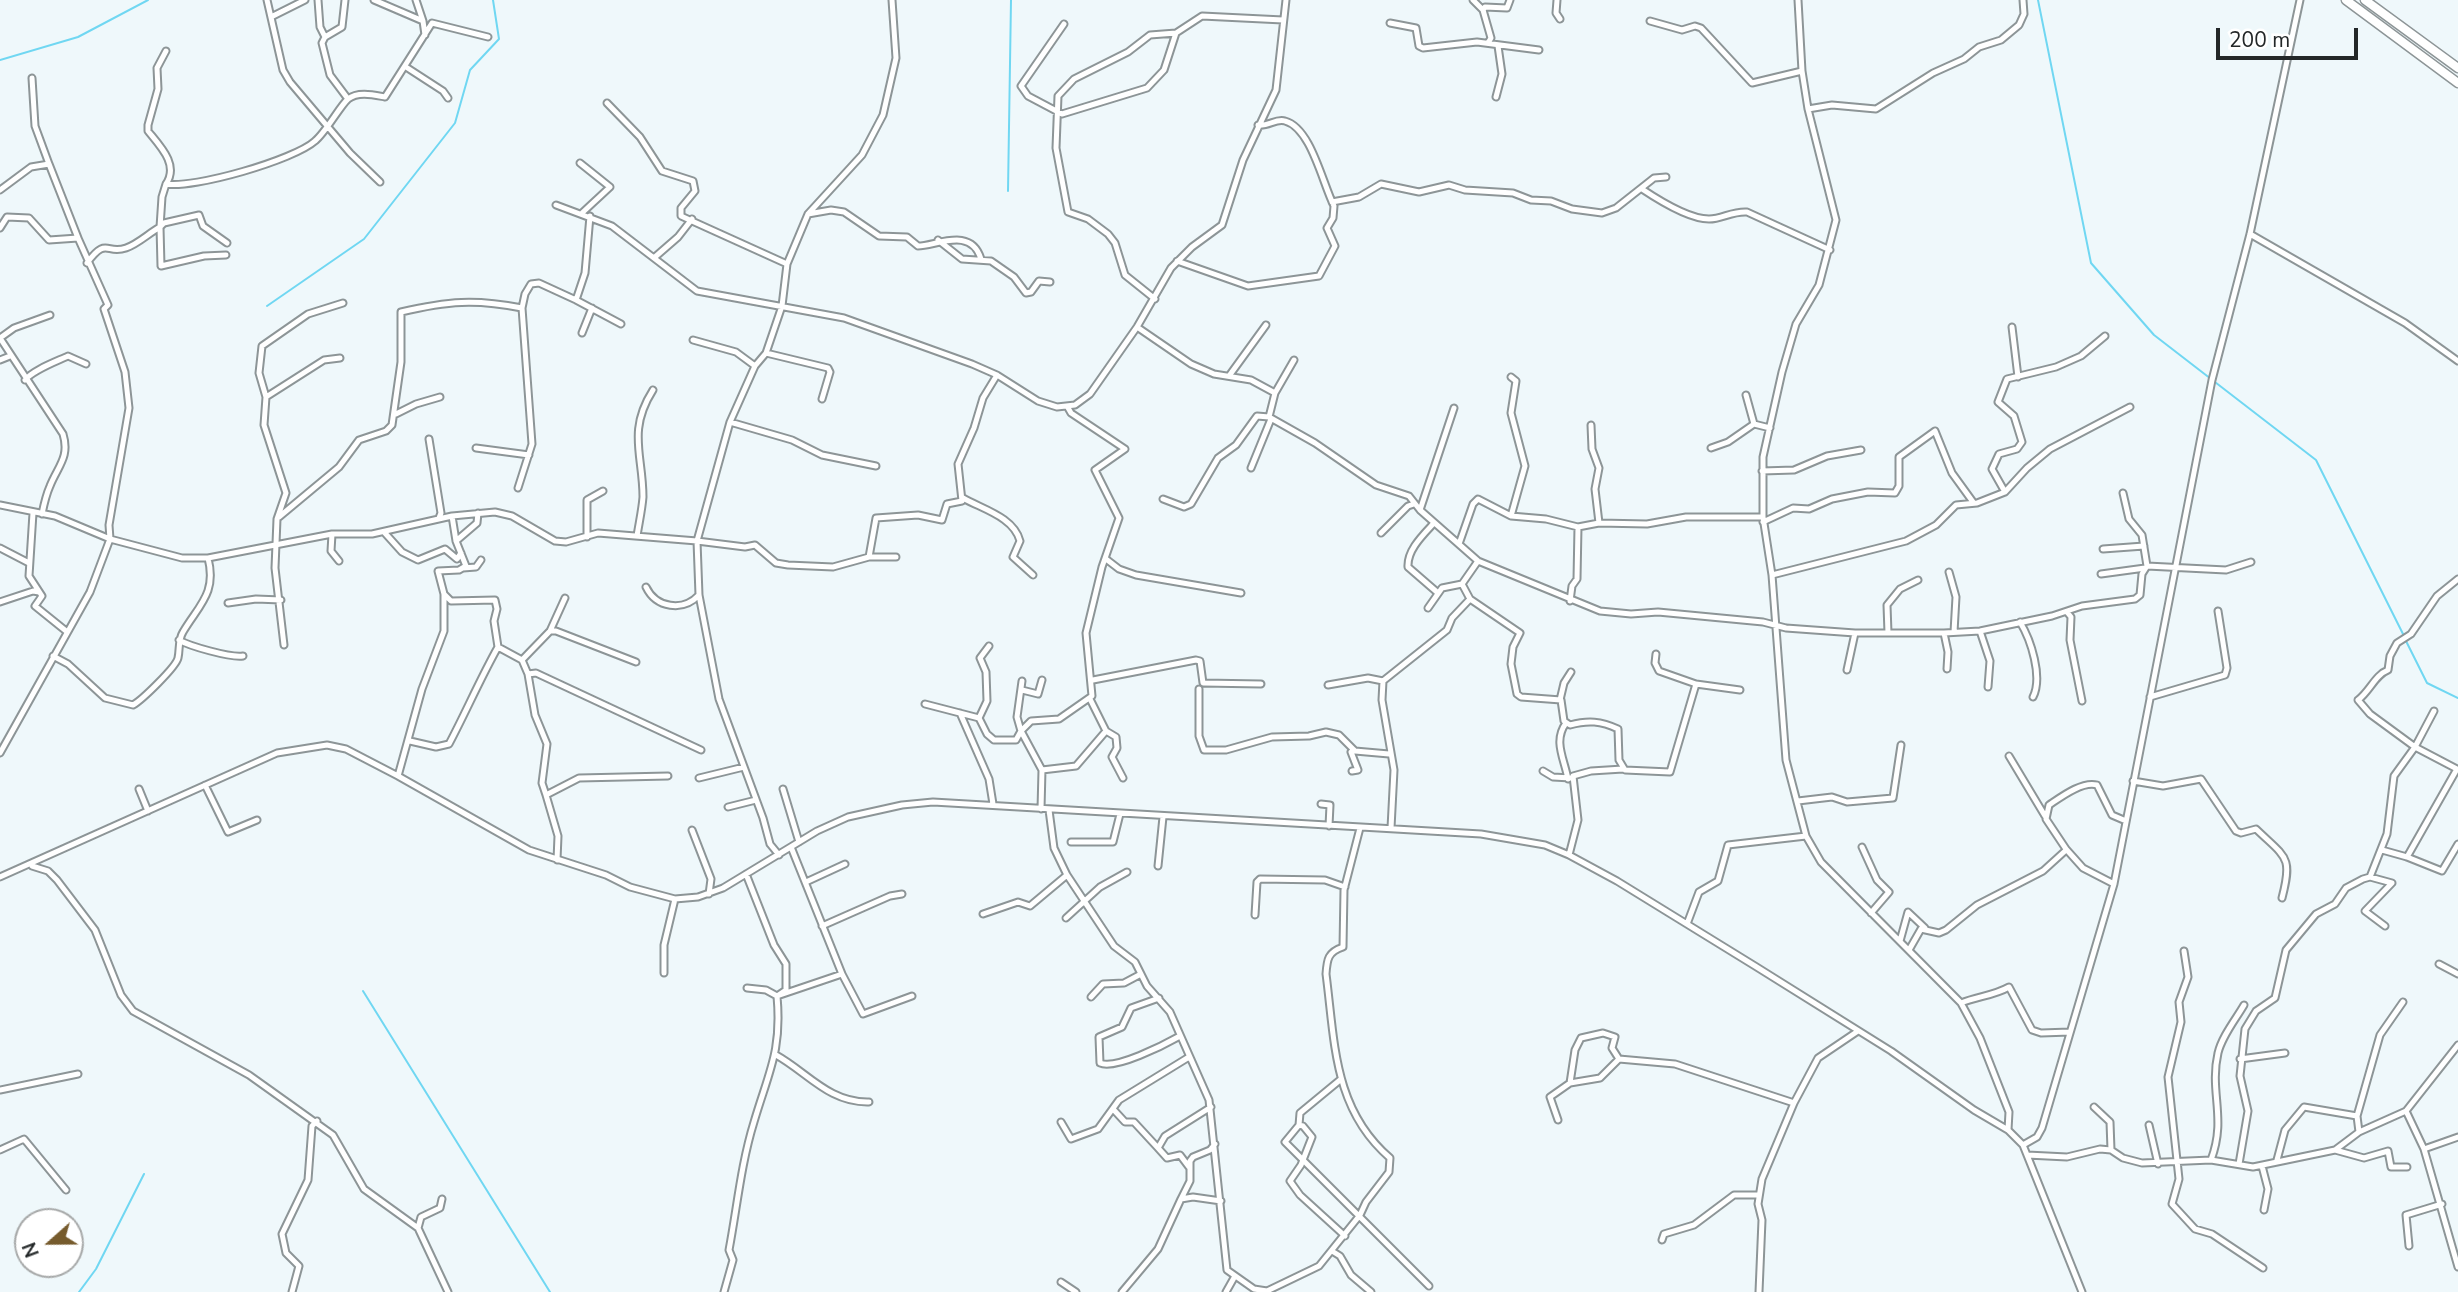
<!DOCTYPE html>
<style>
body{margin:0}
#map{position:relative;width:2458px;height:1292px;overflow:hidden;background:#eff8fb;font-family:"Nunito Sans",sans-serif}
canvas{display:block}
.north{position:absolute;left:14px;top:1208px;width:70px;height:70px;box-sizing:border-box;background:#fff;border:2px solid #a7a9a9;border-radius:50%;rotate:249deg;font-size:19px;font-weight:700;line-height:28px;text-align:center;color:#232728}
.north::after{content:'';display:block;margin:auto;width:24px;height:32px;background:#765b2d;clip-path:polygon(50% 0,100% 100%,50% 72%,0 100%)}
.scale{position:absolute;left:2216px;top:28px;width:142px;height:32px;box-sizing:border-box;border:4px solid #232728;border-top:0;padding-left:9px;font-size:21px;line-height:24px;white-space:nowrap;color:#232728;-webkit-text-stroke:5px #fff;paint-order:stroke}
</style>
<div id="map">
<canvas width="2458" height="1292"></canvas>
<div class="north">N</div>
<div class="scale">200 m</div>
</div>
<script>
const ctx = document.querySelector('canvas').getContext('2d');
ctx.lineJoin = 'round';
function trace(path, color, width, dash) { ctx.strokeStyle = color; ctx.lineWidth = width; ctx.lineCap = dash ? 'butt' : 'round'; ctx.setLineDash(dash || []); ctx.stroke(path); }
const stream = new Path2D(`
 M2038,0L2091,263L2154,335L2316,460L2404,636
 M0,60L78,37L148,0
 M1008,191L1011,0
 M267,306L364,239L455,123L470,70L499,39L493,0
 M2406,641L2427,683L2458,698
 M363,991L550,1292
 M79,1292L96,1269L144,1174`);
const minor = new Path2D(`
 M267,0L283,70L290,82L350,153L380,182
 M318,0L320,27L325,37
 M345,0L342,27L325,37L322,43L330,75L348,99
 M374,0L423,21L425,35
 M416,0L423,21
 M1473,0L1483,10
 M1557,0L1556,13L1560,19
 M1798,0L1802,71L1808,109L1836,220L1819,285L1796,324L1782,372L1763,457V517L1772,575L1786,760L1806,836L1821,862L1961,1003L1980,1038L2009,1112L2008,1130
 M271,17L305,0
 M1650,21L1682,30L1695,26L1701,28L1752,83L1802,71
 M1390,23L1416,28L1419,46L1423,48L1477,42L1539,50
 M1064,24L1021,86L1028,96L1062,114L1147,88L1164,70L1176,33
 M1488,43L1491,38L1483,10L1485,7L1507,8L1510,0
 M166,51L157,68L158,89L148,125V131C161,147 179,165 166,184
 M406,67L443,91L448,98
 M1496,97L1502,74L1498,46
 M607,103L640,137L662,171L693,181L695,191L681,208V216L787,264
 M1808,109L1832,105L1876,109L1933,73L1964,59L1979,47L2001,40L2019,25L2024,14L2023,0
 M580,163L610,187L582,213
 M49,164L78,238
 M1642,189C1657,199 1689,219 1709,219C1722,219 1732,211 1747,212L1830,250
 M0,190L31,167L49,164L35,126L32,78
 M1332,202L1359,197L1381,184L1419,192L1449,185L1465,190L1513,193L1531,200L1551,201L1572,209L1602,213L1616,208L1654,178L1666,177
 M556,205L612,226L697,291L844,318L972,364L997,375L1038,401L1057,407L1075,405L1090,394L1137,327L1171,268L1192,247L1222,225L1243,160L1276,90L1286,0
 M808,214L831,210L844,212L879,236L907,237L918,246C936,246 971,226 981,259
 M0,228L7,217L29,218L49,240L78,238L108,305L104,309L125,372L129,408L109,525L110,539L90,592L0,753
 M2250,234L2405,323L2458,361
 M938,240L962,259L991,261L1014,277L1026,293L1031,292L1039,281L1050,282
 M226,255L204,256L161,266L160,227L164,223L199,215L203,226L227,243
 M655,257L678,237L692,219
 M1177,261L1248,286L1319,276L1335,246L1327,228L1333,218L1334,206C1322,182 1311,128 1285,121C1276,118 1268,127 1258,125
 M87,263C107,236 106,255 126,248C138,244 149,233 160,227L162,197L166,184C193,189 294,160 315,141C326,132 340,106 348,99C358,91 374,95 385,97L432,23L488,37
 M1155,299L1125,275L1115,243L1108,234L1088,219L1068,212L1056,148L1058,96L1074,79L1128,52L1150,35L1176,33L1202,16L1283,20
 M576,300L621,324
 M1137,327L1191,364L1214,374L1251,380L1275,393L1269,417L1315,443L1376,485L1409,496L1420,510L1478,561L1600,611L1631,614L1658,612L1763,622L1786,628L1855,633H1944L1980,631L2052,616L2082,606L2135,599L2140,595L2142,574L2147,566L2226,570L2251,562
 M2012,327L2018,377
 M582,333L592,308
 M0,338L63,434C70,457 58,466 50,486C46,495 44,504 42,514
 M0,338L14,328L50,315
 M693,340L736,352L755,366
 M766,353L828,368L830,372L822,399
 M0,360L10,356
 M1229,376L1266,325
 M25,380C33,370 55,362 68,356L86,364
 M1275,393L1294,360
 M1746,395L1754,424
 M266,397L324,360L340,358
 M396,414L416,404L440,397
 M730,422L792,440L822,455L876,466
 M1591,425L1592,449L1599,468L1595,489L1599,523
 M429,439L441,513L439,518
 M476,448L529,455
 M1711,448L1728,442L1754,424L1770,428
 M1251,468L1271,419
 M1762,471L1794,470L1827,456L1861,450
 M518,488L532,444L522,308L525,294L531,284L539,283L576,300L585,273L590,216
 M2005,492L1992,469L1999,454L2017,449L2022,442L2014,416L1998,402L2007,379L2056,367L2081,356L2105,336
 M2123,493L2129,519L2142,535L2147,566
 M963,498C982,509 1014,517 1020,541L1013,557L1033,575
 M1163,499L1184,507L1191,504L1218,458L1236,445L1257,416L1269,417
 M0,505L55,516L110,539L182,558H208L332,534H372L452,516L456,541L466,566L459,570L438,571L444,594V631L422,689L398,776
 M1420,510L1454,408
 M33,513L29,576L42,596L35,606L66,631
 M452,516L495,512L512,516L555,541L566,542L598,533L697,541L730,422L755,366L766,353L782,306L787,264L808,214L862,155L883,115L896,58L892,0
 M1511,516L1525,466L1511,413L1516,381L1511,377
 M279,517L339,467L359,440L386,431L392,425L401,362V312C448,301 475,299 522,308
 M1763,522L1793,508L1809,509L1832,499L1868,492L1895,493L1899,486V457L1935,431L1952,473L1973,502
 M1434,523C1423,535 1407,550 1408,567L1438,593
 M1578,527L1599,523L1647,524L1686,517H1763
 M384,532L402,552L418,560L445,549L457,559L461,553
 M1381,533L1408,506L1414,504
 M332,534L331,551L339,561
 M637,536C639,523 642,510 643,497C643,455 627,431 653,390
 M587,537V500L603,491
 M456,541L477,523L478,513
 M1459,544L1473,504L1478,499L1511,516L1546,519L1578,527L1577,579L1572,586L1570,601
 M0,548L29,563
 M2103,549L2144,546
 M869,557H896
 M1106,559L1119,569L1136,575L1241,593
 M463,568L476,567L481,560
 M1949,572L1956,597L1954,632
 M2101,574L2145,568
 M1772,575L1906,541L1936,525L1956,505L1977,503L2005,492L2027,468L2050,449L2130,407
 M646,587C656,608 683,612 699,595
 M1470,599L1520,633L1513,647L1511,664L1517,694L1521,697L1561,700L1564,721L1570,725C1588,720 1601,721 1618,729L1619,760L1625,770L1670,772L1696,684L1740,690
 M0,602L33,591L39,592
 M228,603L256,599L281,600
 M1428,608L1442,588L1462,584
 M2067,612L2071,617L2070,640L2082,701
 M2020,622C2031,640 2043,677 2033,697
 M550,631L565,598
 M1980,631L1990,661L1988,687
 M1888,633L1887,605L1900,589L1918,580
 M1944,633L1948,652L1947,669
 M179,640C189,646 231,658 243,656
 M284,645L275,568L277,519L286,493L264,425L266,397L259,373L262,346L308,314L343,303
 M498,647L522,660
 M1656,654L1655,663L1659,671L1696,684
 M53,656L68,664L105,698L133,705C142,700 176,667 178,658C180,649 178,640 183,632C199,605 217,593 208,558
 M1847,670L1855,633
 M528,674L522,660L550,631H556L636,662
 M1093,680L1196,660L1200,661L1203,683L1261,684
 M1328,685L1368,678L1383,681
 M1199,689V736L1204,750H1226L1272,737L1309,736L1326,732L1339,735L1355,751L1389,754
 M1022,690L1038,694L1042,680
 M2150,697L2225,675L2227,668L2218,611
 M1090,699L1106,731L1116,737L1117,748L1112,757L1123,778
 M1560,700L1564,683L1571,672
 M925,704L979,718L987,734L994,740H1016L1021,731L1017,717L1022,681
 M2434,711L2415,747L2370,714L2358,700C2370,691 2375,675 2388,670L2390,656L2397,643L2411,634L2437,596L2458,579
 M960,713L989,779L993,804
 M979,718L987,701L986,672L980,658L989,646
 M1566,723C1553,741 1564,758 1568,779
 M410,741L436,747L449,744C466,712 480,679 498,647L494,621L497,609L495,600L451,601L444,594
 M2009,756L2045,816
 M1042,770L1076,766L1106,731
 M1352,771L1358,770L1351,752L1354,750
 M1543,771L1553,777L1571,778
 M699,778L744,767
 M2133,781L2163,786L2201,779L2236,831L2241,833L2256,829C2286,858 2293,856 2282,898
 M205,785L228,832L257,820
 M139,789L148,811
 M783,789L799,842
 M546,795L542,783L547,744L535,715L528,674L536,673L701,750
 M1798,801L1832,797L1847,802L1893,798L1901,745
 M1321,804L1330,805L1329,826
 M728,807L756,800
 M1041,809L1042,770L1021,731L1031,721L1059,719L1092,696L1086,633L1102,567L1119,518L1095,470L1125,449L1071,413L1067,406
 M1049,810L1054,848L1067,875L1114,946L1135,962L1147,986L1170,1012L1209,1100L1227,1270L1254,1289L1267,1291L1319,1266L1360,1215L1366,1202L1389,1172L1390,1158C1333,1109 1335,1042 1326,974C1327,959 1328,952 1343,947L1344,890L1360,828
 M1391,828L1394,770L1382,700L1383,681L1447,630L1452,618L1470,599L1462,584L1478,561
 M692,830L711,879L709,894
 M1071,842H1113L1120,814
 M1862,847L1877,880L1889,892L1871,913
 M2066,849L2083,868L2114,884
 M2382,850L2407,857
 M779,855L770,844L763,818L719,699L699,595L697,541L745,547L755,545L776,563L788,565L833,567L869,557L876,518L918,515L942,520L947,504L962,501L958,464L974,428L983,398L997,375
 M1569,855L1578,820L1573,776L1591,771L1623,769
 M557,860L558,836L546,795L579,778L668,776
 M32,866L48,871L57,880L95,930L121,995L133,1011L249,1075L333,1135L364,1189L418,1228L448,1292
 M1158,866L1163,817
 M0,877L277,753L327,745L346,749L398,776L529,850L606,875L630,887L675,899L698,897L723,888L817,831L848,817L902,805L933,802L1481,834L1545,845L1569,855L1617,881L1755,966L1891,1051L1974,1110L2008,1130L2023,1145L2082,1292
 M2370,877L2387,834L2394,776L2415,747L2457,769L2407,857L2442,871L2458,844
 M806,882L845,864
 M983,914L1018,902L1030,906L1067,875
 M1255,915L1257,882L1260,879L1325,880L1345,887
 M1066,918L1100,887L1127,872
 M1687,924L1699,892L1718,881L1728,845L1806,836
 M822,926L890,896L902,894
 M1900,941L1908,912L1925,928
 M1909,950L1921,929L1939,933L1946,930L1977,905L2043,871L2065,851L2066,849L2046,819L2049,805C2061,797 2082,781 2097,785L2112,815L2126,821
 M2184,951L2188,977L2179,1002L2181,1022L2168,1077L2179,1179L2172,1204L2195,1229L2212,1234L2263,1268
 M2439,964L2458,974
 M664,973V945L675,899
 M842,974L863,1014L912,996
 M747,988L766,990L777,996L842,974L791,847
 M1091,997L1103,984L1124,983L1141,974
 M1159,998L1131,1008L1122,1027L1099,1037L1100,1063C1115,1070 1164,1045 1180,1036
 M1961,1003C1978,996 1993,996 2009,987L2032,1030L2041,1033L2070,1032
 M776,1055C807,1072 829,1103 869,1102
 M2240,1059L2285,1053
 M1340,1080L1300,1113L1299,1125L1285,1142L1429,1286
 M1570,1083L1600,1078L1619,1059
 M0,1090L78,1074
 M2094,1107L2110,1122L2111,1150
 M1113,1109L1125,1122H1134L1158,1148
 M2406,1111L2424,1149L2458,1267
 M2357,1116L2380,1035L2403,1002
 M1558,1120L1550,1097L1570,1083L1575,1050L1581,1038L1603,1033L1615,1037L1612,1048L1619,1059L1675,1064L1794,1103
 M1061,1122L1071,1139L1098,1129L1119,1100L1189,1057
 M1299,1125L1303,1126L1312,1137L1301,1165L1290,1181L1300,1195L1345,1236
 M2149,1125L2158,1164
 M2023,1145L2037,1137L2042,1128L2114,884L2212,380L2250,234L2300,0
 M2424,1149L2458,1137
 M0,1150L24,1139L66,1190
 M2335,1150L2364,1158L2388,1151L2391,1167H2407
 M2027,1155L2067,1157L2100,1149L2111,1150L2123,1158L2142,1163L2211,1160L2253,1167L2335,1150L2359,1132L2406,1111L2458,1045
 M2211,1160C2227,1118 2209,1092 2218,1053C2222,1036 2236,1019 2244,1005
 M2277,1160L2285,1130L2304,1107L2357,1116L2359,1132
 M2239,1164L2248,1111L2240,1076L2245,1029L2256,1011L2275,998L2286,950L2316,914L2335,904L2346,888L2363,879L2370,877L2392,883L2365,911L2385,926
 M2262,1166L2268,1189L2264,1210
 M1189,1167L1180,1155L1167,1158L1158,1148L1165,1136L1211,1107
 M1181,1199L1190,1181V1161L1193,1157L1210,1150L1215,1144
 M418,1228L421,1217L440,1208L442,1199
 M1662,1240L1664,1234L1694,1225L1734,1195H1759
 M2409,1246L2406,1215L2442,1204
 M1332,1251L1340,1256L1351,1275L1371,1292
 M1061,1282L1076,1292
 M292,1292L299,1266L286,1253L282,1234L308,1180L312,1126L317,1121
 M724,1292L733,1260L729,1250C737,1208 741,1164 754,1122C769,1071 782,1051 777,996L786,990V964L774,945L746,874
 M1122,1292L1158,1249L1181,1199L1193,1197L1221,1201
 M1226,1292L1235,1276
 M1759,1292L1762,1220L1758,1204L1762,1179L1794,1103L1818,1058L1858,1031`);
const highway = new Path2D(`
 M2346,0L2458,83
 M2365,0L2458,68`);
trace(stream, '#70d7f2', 2);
trace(minor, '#8d9597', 9);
trace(highway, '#8d9597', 11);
trace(minor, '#fff', 5);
trace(highway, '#fff', 8);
</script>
